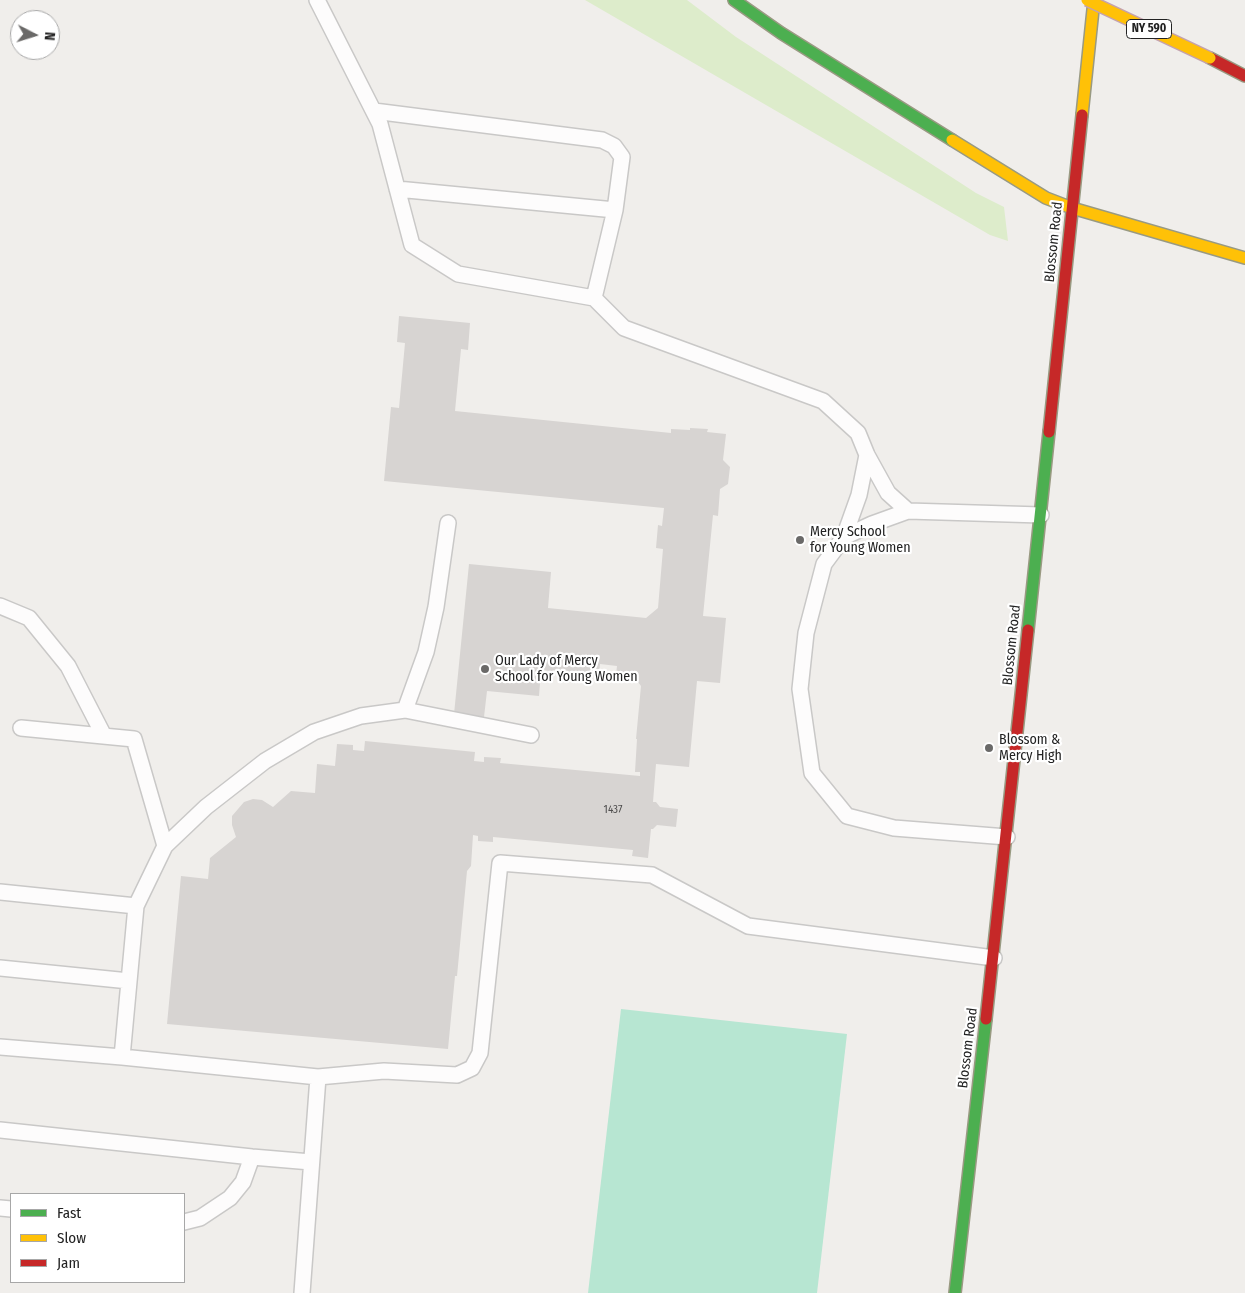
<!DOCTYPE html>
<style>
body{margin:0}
#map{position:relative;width:1245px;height:1293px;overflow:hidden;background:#f0eeeb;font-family:"Fira Sans Condensed",sans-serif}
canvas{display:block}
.legend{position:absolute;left:10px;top:1193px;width:175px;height:90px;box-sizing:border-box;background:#fff;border:1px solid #a7a7a7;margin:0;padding:6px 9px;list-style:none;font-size:15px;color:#222}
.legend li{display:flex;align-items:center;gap:10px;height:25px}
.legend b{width:25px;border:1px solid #a7a7a7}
.north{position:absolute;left:10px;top:10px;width:50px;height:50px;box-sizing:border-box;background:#fff;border:1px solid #a7a7a7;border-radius:50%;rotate:95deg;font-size:14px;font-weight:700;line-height:20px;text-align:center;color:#222}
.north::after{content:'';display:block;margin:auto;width:18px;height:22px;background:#6a6968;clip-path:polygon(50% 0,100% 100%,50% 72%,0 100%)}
</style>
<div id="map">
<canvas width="1245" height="1293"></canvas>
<ul class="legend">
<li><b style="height:6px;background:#4caf50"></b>Fast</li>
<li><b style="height:6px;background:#ffc107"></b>Slow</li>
<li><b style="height:6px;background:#c62828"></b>Jam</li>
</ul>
<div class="north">N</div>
</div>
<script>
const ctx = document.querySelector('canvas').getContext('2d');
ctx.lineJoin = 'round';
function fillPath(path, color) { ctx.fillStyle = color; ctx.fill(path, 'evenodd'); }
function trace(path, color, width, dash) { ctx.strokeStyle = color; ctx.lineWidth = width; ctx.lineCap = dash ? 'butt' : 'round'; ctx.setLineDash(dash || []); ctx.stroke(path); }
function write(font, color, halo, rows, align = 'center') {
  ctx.font = font + ' "Fira Sans Condensed",sans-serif'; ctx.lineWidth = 4.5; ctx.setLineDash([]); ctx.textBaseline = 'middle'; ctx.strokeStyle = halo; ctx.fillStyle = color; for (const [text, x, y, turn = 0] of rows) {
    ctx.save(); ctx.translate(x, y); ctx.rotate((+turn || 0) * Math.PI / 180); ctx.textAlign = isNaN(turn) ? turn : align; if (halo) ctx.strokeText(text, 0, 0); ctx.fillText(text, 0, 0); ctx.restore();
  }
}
const grass = new Path2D(`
 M585,0H687L736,37L976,193L1004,207L1008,241L990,235Z`);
const pitch = new Path2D(`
 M621,1009L847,1034L817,1293H588Z`);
const building = new Path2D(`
 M399,316L470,323L468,350L461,349L455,411L671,433V429L690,430V428L708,429L707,432L726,434L723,460L730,467L728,484L720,489L718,516L713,515L703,616L726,618L720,683L697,681L689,767L656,764L653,802H656L660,807L678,809L676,827L657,825L653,829H651L648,858L632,856L633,850L493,837V842L478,841V836L473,835L471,866L467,871L457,976H455L448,1049L167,1024L181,876L208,879L210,858L236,837L232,825V816L244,802L253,799L262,800L273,807L291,791L315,793L317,764L335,766L337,744L353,745V750L364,751L365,741L475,752L474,761L484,762V757L501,758L500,763L640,776V772H635L637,739H636L641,686L634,677L616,675L617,666L600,664L599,676L541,670L539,696L487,691L484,717L454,714L469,564L551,572L548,608L646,618L658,608L663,549L656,548L658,525L662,526L664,508L384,481L391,407L399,408L405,343L397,342Z`);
const lane = new Path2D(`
 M317,0L380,124L412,245L458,274L594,298L624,328L823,401L858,433L867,455L888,493L908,511
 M374,111L602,140L614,146L622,157L615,210L594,298
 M397,189L615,210
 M844,537L859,495L867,455
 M0,606L29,618L68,666L104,736
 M405,710L426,652L436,607L448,523
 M21,728L134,739L165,846
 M1007,837L894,828L847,816L812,773L800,689L806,633L824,564L844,537L872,524L908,511L1041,515
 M0,892L136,906L122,1057
 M136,906L165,846L206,807L265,761L314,732L361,716L405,710L531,735
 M0,968L129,981
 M0,1047L122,1057L318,1077L384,1071L457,1075L472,1068L480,1053L500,863L652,875L748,926L994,958
 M0,1130L252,1157L311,1162
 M0,1208L11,1209
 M184,1222L200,1218L230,1198L243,1182L252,1157
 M302,1293L318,1077`);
const fast = new Path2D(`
 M734,0L781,33L952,140
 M1028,630L1049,432
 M955,1293L986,1019`);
const slow = new Path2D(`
 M1082,115L1094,0
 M952,140L1046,198L1072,208L1245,258`);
const jam = new Path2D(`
 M1210,58L1245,76
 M1049,432L1082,115
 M986,1019L1028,630`);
const slowBridge = new Path2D(`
 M1087,0L1210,58`);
const markers = [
 [800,540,5,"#6a6968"],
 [485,669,5,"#6a6968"],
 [989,748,5,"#6a6968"]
];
const numberNames = [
 ["1437",613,810]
];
const shields = [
 [1149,29,45]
];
const shieldNames = [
 ["NY 590",1149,29]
];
const streetNames = [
 ["Blossom Road",1054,242,-84],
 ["Blossom Road",1012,645,-84],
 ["Blossom Road",968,1048,-83]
];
const poiNames = [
 ["Mercy School",810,532],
 ["for Young Women",810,548],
 ["Our Lady of Mercy",495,661],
 ["School for Young Women",495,677],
 ["Blossom &",999,740],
 ["Mercy High",999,756]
];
fillPath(grass, '#ddeccb');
fillPath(pitch, '#b7e6d2');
fillPath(building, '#d7d4d2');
trace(lane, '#c9c8c7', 18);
trace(fast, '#999a82', 14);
trace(slow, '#999a82', 14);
trace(jam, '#999a82', 14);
trace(lane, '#fdfcfc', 15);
trace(fast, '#4caf50', 11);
trace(slow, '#ffc107', 11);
trace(jam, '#c62828', 11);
trace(slowBridge, '#c5a2ac', 14, []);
trace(slowBridge, '#ffc107', 11);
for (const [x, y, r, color] of markers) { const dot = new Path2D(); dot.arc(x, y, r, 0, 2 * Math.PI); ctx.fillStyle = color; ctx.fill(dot); trace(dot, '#fff', 2); }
write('11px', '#4f4e4e', null, numberNames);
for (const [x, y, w] of shields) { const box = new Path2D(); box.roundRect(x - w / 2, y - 9.5, w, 19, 4); ctx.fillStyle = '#fff'; ctx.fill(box); trace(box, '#222', 1); }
write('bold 12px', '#222', null, shieldNames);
write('14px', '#222', '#fff', streetNames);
write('14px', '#222', '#fff', poiNames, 'left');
</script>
